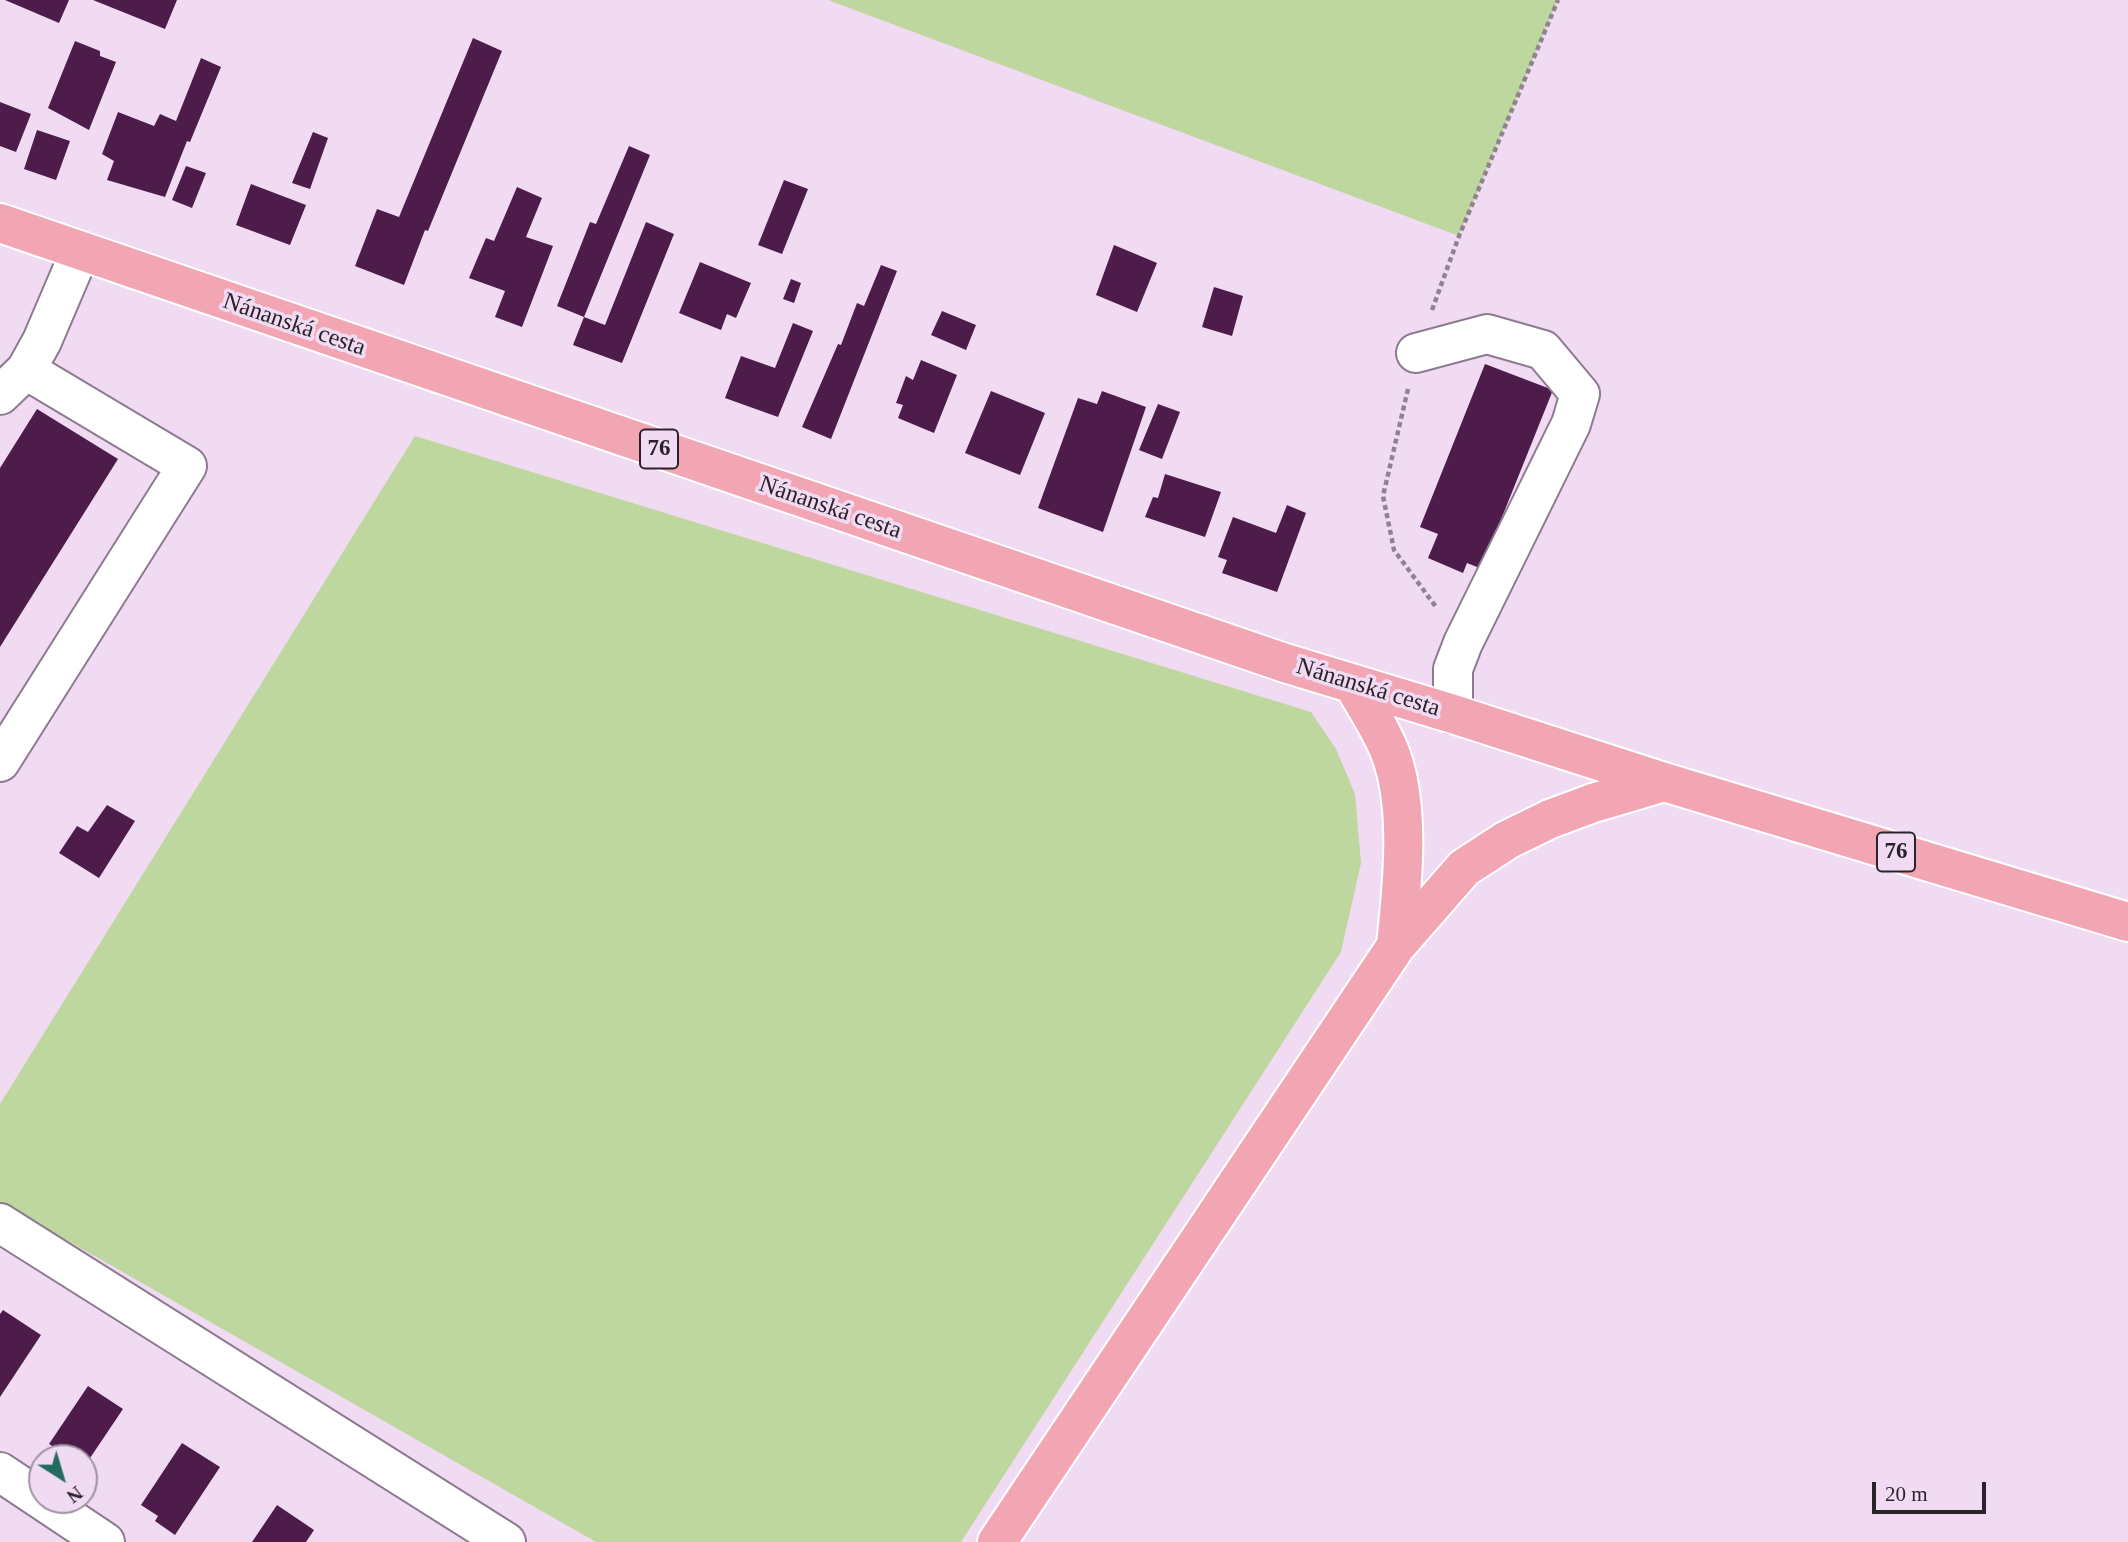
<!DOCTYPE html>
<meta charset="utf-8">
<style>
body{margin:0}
#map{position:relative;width:2128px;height:1542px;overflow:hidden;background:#f1dbf3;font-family:"Times New Roman",serif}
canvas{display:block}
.north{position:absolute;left:28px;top:1444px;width:70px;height:70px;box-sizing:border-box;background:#f1dbf3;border:2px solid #a191a3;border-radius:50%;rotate:143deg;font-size:19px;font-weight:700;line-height:28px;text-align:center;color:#2a222b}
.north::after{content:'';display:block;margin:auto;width:24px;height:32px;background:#236a5f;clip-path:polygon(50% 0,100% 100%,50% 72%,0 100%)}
.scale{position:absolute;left:1872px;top:1482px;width:114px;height:32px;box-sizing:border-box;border:4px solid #2a222b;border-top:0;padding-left:9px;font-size:21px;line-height:24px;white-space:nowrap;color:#2a222b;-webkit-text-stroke:5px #f1dbf3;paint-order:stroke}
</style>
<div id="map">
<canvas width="2128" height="1542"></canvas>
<div class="north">N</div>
<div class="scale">20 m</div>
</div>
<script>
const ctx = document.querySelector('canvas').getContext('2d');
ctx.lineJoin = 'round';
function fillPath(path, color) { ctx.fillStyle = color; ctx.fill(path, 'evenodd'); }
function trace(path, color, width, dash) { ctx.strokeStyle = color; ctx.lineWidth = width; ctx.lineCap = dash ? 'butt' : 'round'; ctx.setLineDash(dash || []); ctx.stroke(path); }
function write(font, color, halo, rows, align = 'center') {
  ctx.font = font + ' "Times New Roman",serif'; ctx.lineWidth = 7; ctx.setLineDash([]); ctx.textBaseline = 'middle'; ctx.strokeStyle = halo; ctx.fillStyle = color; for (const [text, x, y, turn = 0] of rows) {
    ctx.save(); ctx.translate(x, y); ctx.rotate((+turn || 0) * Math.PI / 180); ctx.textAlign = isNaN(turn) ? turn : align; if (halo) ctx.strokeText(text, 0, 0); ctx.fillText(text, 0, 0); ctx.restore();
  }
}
const green = new Path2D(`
 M828,0H1558L1459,236Z
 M415,436L1311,712L1336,749L1355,794L1361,863L1341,952L961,1542H596L0,1202V1104Z`);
const building = new Path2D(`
 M5,0H69L59,23Z
 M93,0H177L165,29Z
 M473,38L502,51L428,231L425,230L404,285L355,266L377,209L399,217Z
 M75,41L100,51V56L116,62L89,130L48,108Z
 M201,58L221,67L190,142L187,141L165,197L107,180L114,161L102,154L118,112L154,126L160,114L176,121Z
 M0,102L31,114L16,152L0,146Z
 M37,130L70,141L56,180L24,169Z
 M313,132L328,138L310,189L292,183Z
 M629,146L650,155L584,317L557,306L590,222L596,224Z
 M186,166L206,173L192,208L172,200Z
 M784,180L808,189L782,254L758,245Z
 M251,184L306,205L290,245L236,225Z
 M517,187L542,198L526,237L553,246L522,327L495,317L505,291L469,278L486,238L494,241Z
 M646,222L674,234L622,363L573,345L584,317L605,325Z
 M1114,245L1157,263L1137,312L1096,295Z
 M700,262L751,283L736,318L727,314L721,330L679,313Z
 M881,265L897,271L831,439L802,427L838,344L841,345L857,303L864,306Z
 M791,279L801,283L794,303L783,299Z
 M1214,287L1243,296L1232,336L1202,327Z
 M942,311L976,325L966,350L931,335Z
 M793,323L813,331L778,417L725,398L741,356L775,368Z
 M921,360L957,375L934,433L898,418L903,405L896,403L906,376L913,380Z
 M1485,364L1553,390L1488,552L1487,571L1467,563L1463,573L1428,558L1438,534L1420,527Z
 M991,391L1045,413L1020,475L965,453Z
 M1102,391L1146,407L1103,532L1038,508L1078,398L1097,404Z
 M1158,404L1180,412L1162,459L1139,450Z
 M37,409L118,459L0,647V468Z
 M1165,474L1221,492L1205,537L1145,517L1153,497L1158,498Z
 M1287,505L1306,513L1277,592L1222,573L1227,560L1218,557L1233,517L1276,533Z
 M107,805L135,821L99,878L59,853L77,826L88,832Z
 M3,1310L41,1335L0,1397V1314Z
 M88,1386L123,1409L84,1467V1458H71L49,1444Z
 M182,1443L220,1467L175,1535L155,1521L158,1516L141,1505Z
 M277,1505L314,1530L306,1542H252Z`);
const path = new Path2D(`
 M1432,310L1459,236L1558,0
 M1408,389L1383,496L1394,550L1436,607`);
const minor = new Path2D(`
 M1416,353L1487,334L1543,350L1580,394L1571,424L1463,643L1453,669V714
 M0,395L26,370L42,341L80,252
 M0,762L187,466L26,370
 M0,1223L506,1542
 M0,1472L42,1500
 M42,1500L105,1542`);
const major = new Path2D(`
 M0,223L1285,663L1453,714L1664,782L2128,922
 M1353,684C1365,706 1382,730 1391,755C1411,810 1402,888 1396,946
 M997,1542L1396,946L1464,868L1507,840L1550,819L1593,803L1664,782`);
const shields = [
 [659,449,38],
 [1896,852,38]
];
const shieldNames = [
 ["76",659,449],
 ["76",1896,852]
];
const streetNames = [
 ["Nánanská cesta",294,325,19],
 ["Nánanská cesta",830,508,19],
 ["Nánanská cesta",1368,688,17]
];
fillPath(green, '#bdd79e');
fillPath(building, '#4d1c4b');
trace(minor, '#8d7a90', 42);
trace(major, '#fff', 42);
trace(path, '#918292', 4.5, [5, 3.5]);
trace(minor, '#fff', 38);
trace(major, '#f2a6b3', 38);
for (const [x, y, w] of shields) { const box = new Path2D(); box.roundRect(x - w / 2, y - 19.5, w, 39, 5); ctx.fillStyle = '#f1dbf3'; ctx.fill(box); trace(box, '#2a222b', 2); }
write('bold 23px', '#2a222b', null, shieldNames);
write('24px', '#2a222b', '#f1dbf3', streetNames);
</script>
